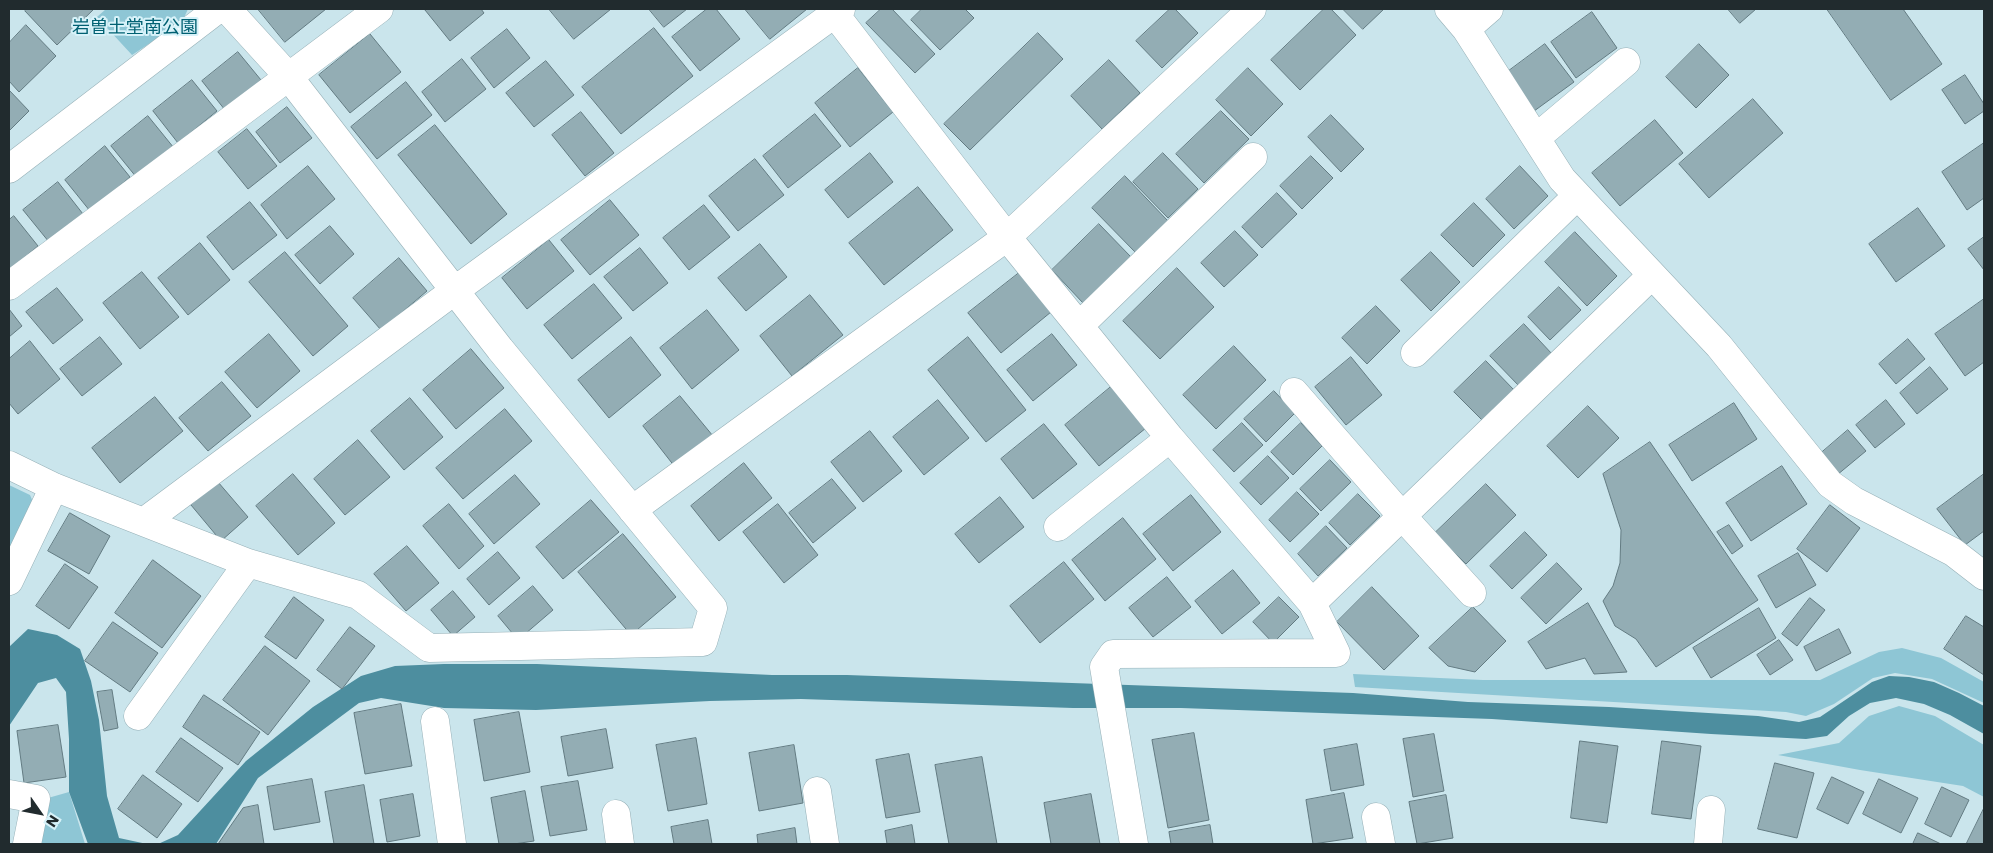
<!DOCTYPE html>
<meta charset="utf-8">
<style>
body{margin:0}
#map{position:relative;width:1993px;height:853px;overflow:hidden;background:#cae5ec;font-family:Poppins,sans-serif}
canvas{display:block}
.frame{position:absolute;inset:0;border:10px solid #212b2e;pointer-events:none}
.north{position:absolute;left:15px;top:788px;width:50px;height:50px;-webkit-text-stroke:4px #d7f2f9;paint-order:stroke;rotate:123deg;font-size:14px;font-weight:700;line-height:20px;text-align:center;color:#212b2e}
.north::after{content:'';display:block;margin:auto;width:18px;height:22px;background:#212b2e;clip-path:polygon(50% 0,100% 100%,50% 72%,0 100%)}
</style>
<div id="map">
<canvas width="1993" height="853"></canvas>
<div class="frame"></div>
<div class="north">N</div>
</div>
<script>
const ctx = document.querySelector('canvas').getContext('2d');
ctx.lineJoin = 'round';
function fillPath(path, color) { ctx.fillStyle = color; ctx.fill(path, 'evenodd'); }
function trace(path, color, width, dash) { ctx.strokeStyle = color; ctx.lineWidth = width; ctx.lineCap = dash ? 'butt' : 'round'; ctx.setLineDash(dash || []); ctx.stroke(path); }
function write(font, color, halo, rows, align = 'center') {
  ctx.font = font + ' Poppins,"Noto Sans JP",sans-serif'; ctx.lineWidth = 4; ctx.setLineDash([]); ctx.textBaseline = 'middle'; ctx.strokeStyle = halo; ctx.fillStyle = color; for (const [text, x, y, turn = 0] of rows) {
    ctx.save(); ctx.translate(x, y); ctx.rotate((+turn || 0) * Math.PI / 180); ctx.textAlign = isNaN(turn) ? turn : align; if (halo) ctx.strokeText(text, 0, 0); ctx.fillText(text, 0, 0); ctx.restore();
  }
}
const green = new Path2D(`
 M106,9H188L182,22L132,55L97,17Z
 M9,485L30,495L36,509L17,551L9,547Z
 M1902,648L1941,658L1984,682V703L1932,679L1895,673L1873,678L1834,704L1806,716L1786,712L1355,687L1353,674L1483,680H1820L1879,652Z
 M1899,706L1935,716L1984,745V797L1963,786L1860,770L1778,755L1839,743L1869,716Z
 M69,792L85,844H35L48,798Z`);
const water = new Path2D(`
 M28,629L57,635L80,649L91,681L99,720L107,796L119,838L147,844H88L69,792V739L66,692L56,678L38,683L9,726V647Z
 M444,664H537L772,675H847L1353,693L1468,702L1609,707L1758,716L1799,722L1820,717L1872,682L1889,676L1909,677L1934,682L1959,693L1984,706V734L1950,715L1924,704L1896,698L1870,703L1849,716L1827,736L1806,739L1711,734L1492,719L1181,708H1073L801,699L710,701L536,710L444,708L381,698L359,703L258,778L216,844H158L178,835L246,761L313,707L361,676L395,666Z`);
const building = new Path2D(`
 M27,9H94L57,45L25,11Z
 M258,9H326L285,42Z
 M426,9H481L484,13L450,41L425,10Z
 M549,9H611L574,39Z
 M649,9H687L664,27Z
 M707,9H716L740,39L700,71L672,37Z
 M745,9H807L770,39Z
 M881,9H892L935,54L915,73L866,23Z
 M922,9H965L974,18L940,50L911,20Z
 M1170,9H1175L1198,33L1162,68L1136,41Z
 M1324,9H1331L1356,35L1300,90L1271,60Z
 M1343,9H1384L1363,29Z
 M1728,9H1756L1740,23Z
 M1827,9H1903L1942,64L1891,100Z
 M1592,12L1617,48L1576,78L1551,42Z
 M26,25L56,56L19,92L9,81V43Z
 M654,28L693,76L621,134L582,87Z
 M507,29L530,58L494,88L471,58Z
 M1038,33L1063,59L970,150L944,124Z
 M370,34L401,72L350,113L319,75Z
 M1545,44L1574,82L1530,114L1502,76Z
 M1699,44L1729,75L1696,108L1666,77Z
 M238,52L261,80L225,110L202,81Z
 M462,59L486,89L445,122L422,92Z
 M1109,60L1140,93L1102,129L1071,96Z
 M546,61L574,95L534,127L506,93Z
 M858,68L893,112L850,147L815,103Z
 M1248,68L1283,104L1251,136L1216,100Z
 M1965,75L1984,104V111L1965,124L1942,90Z
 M192,80L217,111L178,143L153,111Z
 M406,82L432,115L377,159L351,127Z
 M9,90L29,111L9,131Z
 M1753,99L1783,133L1709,198L1679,164Z
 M287,107L312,138L280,163L256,132Z
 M1221,111L1249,139L1204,183L1176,154Z
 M581,112L614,153L585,176L552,135Z
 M815,114L841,146L788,188L763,156Z
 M1331,115L1364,149L1341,172L1308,137Z
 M148,116L174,148L137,178L111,146Z
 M1655,120L1683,153L1620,206L1592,173Z
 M435,125L507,214L471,244L398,155Z
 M247,129L277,166L248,189L218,152Z
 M1984,143V198L1967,210L1942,172Z
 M105,146L130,177L90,211L65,180Z
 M870,153L893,182L848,218L825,190Z
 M1163,153L1198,189L1168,218L1133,182Z
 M1311,156L1333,178L1302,209L1280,186Z
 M755,159L784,195L738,231L709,196Z
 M308,166L335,199L287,239L261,205Z
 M1520,166L1548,196L1514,229L1486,199Z
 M1125,176L1168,221L1136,253L1092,208Z
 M58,182L83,214L49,242L23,210Z
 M918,187L953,230L884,285L849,243Z
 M1277,193L1297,214L1262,248L1242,227Z
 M610,200L639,235L590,275L561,240Z
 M250,202L277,235L233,270L207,237Z
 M1474,203L1505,235L1473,267L1441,235Z
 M704,205L730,237L689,270L663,238Z
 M1918,208L1945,246L1896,282L1869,244Z
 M14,216L38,246L9,270V220Z
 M1099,224L1131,257L1083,303L1052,270Z
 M330,226L354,254L320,284L295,255Z
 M1235,231L1258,255L1224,287L1201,263Z
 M1575,232L1617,276L1587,306L1545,262Z
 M1984,237V270L1968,249Z
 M549,240L574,271L527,309L502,278Z
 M200,243L230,280L188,315L158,278Z
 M760,244L787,277L746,311L718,278Z
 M640,248L668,283L633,311L604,277Z
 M285,252L348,326L313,356L249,282Z
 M1431,252L1460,282L1431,311L1401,280Z
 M399,258L427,291L381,330L353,298Z
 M1177,268L1214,307L1160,359L1123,321Z
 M142,272L179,317L140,349L103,303Z
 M1019,273L1051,312L1001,353L968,313Z
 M594,284L622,318L572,359L544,325Z
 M1559,287L1581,310L1550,340L1528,317Z
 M57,288L83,320L53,344L26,312Z
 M810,295L843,335L792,376L760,336Z
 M1984,299V362L1965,376L1935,334Z
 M1376,306L1400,331L1367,364L1342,338Z
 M9,309L22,326L9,337Z
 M707,310L739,350L692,389L660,348Z
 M1524,324L1553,355L1520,387L1490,356Z
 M269,334L300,371L257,408L225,372Z
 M1052,334L1077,365L1033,401L1007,370Z
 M100,337L122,364L82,396L60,369Z
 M631,337L661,375L609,418L578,380Z
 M968,337L1026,410L986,442L928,370Z
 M1908,339L1925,359L1896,384L1879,364Z
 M30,341L60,379L18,414L9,403V359Z
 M1234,346L1266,380L1216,429L1183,395Z
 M471,349L504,388L456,429L423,390Z
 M1351,357L1382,395L1346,425L1315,387Z
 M1486,361L1514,390L1483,421L1454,392Z
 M1930,367L1948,389L1917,414L1900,393Z
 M222,382L251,416L208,451L179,418Z
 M1112,386L1146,428L1099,466L1065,425Z
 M1274,391L1295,413L1266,442L1244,419Z
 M680,396L713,436L675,467L643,426Z
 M155,397L183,431L120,483L92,448Z
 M410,398L443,437L404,470L371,431Z
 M938,400L969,438L924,475L893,437Z
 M1886,400L1905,424L1875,448L1856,425Z
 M1734,403L1757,439L1692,481L1669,445Z
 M1588,406L1619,438L1578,478L1547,446Z
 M505,409L532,441L463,499L436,468Z
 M1242,423L1263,445L1234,472L1213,450Z
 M1301,423L1322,446L1293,475L1271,452Z
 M1044,424L1077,464L1033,499L1001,459Z
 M1848,430L1866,451L1837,475L1820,454Z
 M870,431L902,471L863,502L831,462Z
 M358,440L390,477L345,515L314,479Z
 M1650,442L1758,600L1656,667L1636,639L1615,626L1603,601L1613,586L1620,563L1621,530L1603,474Z
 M1268,456L1289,478L1261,505L1240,483Z
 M1330,460L1351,482L1321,511L1300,489Z
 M744,463L772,498L719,541L691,506Z
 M1782,466L1807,504L1751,541L1726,503Z
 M293,474L335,523L298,555L256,506Z
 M1984,474V531L1965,545L1937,509Z
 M515,475L540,504L494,544L469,514Z
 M832,479L856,508L813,543L789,513Z
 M218,482L248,517L221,541L191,505Z
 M1486,484L1516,515L1466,564L1435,533Z
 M1297,492L1319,514L1290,542L1269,520Z
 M1358,494L1380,516L1350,545L1329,523Z
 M1191,495L1221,532L1173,571L1143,534Z
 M1000,497L1024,527L979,563L955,534Z
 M591,500L619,532L563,579L536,547Z
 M449,504L484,546L459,569L423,526Z
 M778,504L818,555L784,583L743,532Z
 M1830,505L1860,528L1827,572L1797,549Z
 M70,513L110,536L89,574L48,551Z
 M1123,518L1156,559L1105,601L1072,560Z
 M1729,525L1743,546L1732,554L1717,532Z
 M1326,526L1347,548L1318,576L1298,554Z
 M1525,532L1547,555L1512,589L1490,566Z
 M623,534L676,597L631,635L578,572Z
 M407,546L439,583L406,611L374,574Z
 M498,552L520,578L489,605L467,579Z
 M1798,553L1816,585L1776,608L1758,576Z
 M153,560L201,596L162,648L115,613Z
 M1064,562L1094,599L1040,643L1010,606Z
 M1557,563L1582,589L1546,624L1521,598Z
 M65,564L98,587L69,629L36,606Z
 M1233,570L1260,603L1222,634L1195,601Z
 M1167,577L1191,607L1153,637L1129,608Z
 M533,586L553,610L518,640L498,616Z
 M1372,587L1419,636L1384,670L1337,622Z
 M453,591L475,617L453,636L431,610Z
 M294,597L324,620L296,659L265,637Z
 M1279,597L1299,617L1273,643L1253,622Z
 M1810,598L1825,610L1797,646L1782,634Z
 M1588,603L1627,672L1594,674L1585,658L1546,669L1528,642Z
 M1473,607L1506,641L1475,672L1448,666L1429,648Z
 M1759,608L1776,638L1711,678L1693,648Z
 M1966,616L1984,627V675L1944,649Z
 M113,622L158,653L130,692L85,661Z
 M350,627L375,646L342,689L317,670Z
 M1839,629L1851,653L1816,671L1804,647Z
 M1779,640L1793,660L1770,675L1757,655Z
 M265,646L310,681L268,735L223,700Z
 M112,690L118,728L104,731L97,692Z
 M204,695L260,732L238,765L183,727Z
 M401,704L412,766L365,774L354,713Z
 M519,712L530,772L484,781L474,720Z
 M58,725L66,777L24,783L17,731Z
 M606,729L613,768L568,776L561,737Z
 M1194,733L1209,820L1168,828L1152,740Z
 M1434,734L1444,791L1413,797L1403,739Z
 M181,738L223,768L198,802L156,772Z
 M696,738L707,804L668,811L656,745Z
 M1580,741L1618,746L1607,823L1571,818Z
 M1662,741L1701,746L1691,819L1652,814Z
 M1357,744L1364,785L1331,791L1324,750Z
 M794,745L803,803L759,811L749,753Z
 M909,754L920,812L886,818L876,760Z
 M982,757L997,844H949L935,765Z
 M1775,763L1814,773L1797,838L1758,829Z
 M143,775L182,804L157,838L118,809Z
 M1832,777L1864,792L1848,824L1817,809Z
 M312,779L320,822L274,830L267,787Z
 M1879,779L1918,798L1901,833L1863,814Z
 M578,781L587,830L550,836L541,787Z
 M364,785L374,844H334L325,792Z
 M1942,787L1969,800L1951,837L1925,824Z
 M525,791L534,841L514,844H499L491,798Z
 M1344,793L1353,838L1313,844L1306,800Z
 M413,794L420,836L387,842L380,800Z
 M1091,794L1100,844H1051L1044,803Z
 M1446,795L1453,838L1417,844L1409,802Z
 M258,805L264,844H218L243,808Z
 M1984,808V844H1969L1967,843Z
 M708,820L712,844H674L671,827Z
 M912,825L915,844H887L885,831Z
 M1210,825L1213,844H1171L1169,832Z
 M795,828L797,844H758L757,835Z
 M1918,833L1941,844H1913Z`);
const minor = new Path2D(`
 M831,9L1007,237L1170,438L1312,603L1336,653L1113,654L1104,667L1134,844
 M1449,9L1466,29L1562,179L1719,346L1830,484L1854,501L1953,552L1984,576
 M1466,29L1489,9
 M1536,138L1626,62
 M9,169L218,9
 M9,286L379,9
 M1080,325L1253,157
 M1415,353L1577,196
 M1294,392L1402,516L1472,593
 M9,465L54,487L248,563L358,595L429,648L703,642L713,608L500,349L288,76L227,9
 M632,510L1007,237L1252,9
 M145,521L454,291L841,9
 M1058,527L1170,438
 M9,581L54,487
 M1312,603L1651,276
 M138,716L248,563
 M435,721L452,844
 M817,791L825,844
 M9,794L36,799L27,844
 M616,814L620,844
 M1376,817L1381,844
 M1708,844L1711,810`);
const parkNames = [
 ["岩曽土堂南公園",135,28]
];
fillPath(green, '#8ec6d5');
fillPath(water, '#4d8e9f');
fillPath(building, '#93adb4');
trace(building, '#637b82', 1);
trace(minor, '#96b0b7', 29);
trace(minor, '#fff', 28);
write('18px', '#006072', '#d7f2f9', parkNames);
</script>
